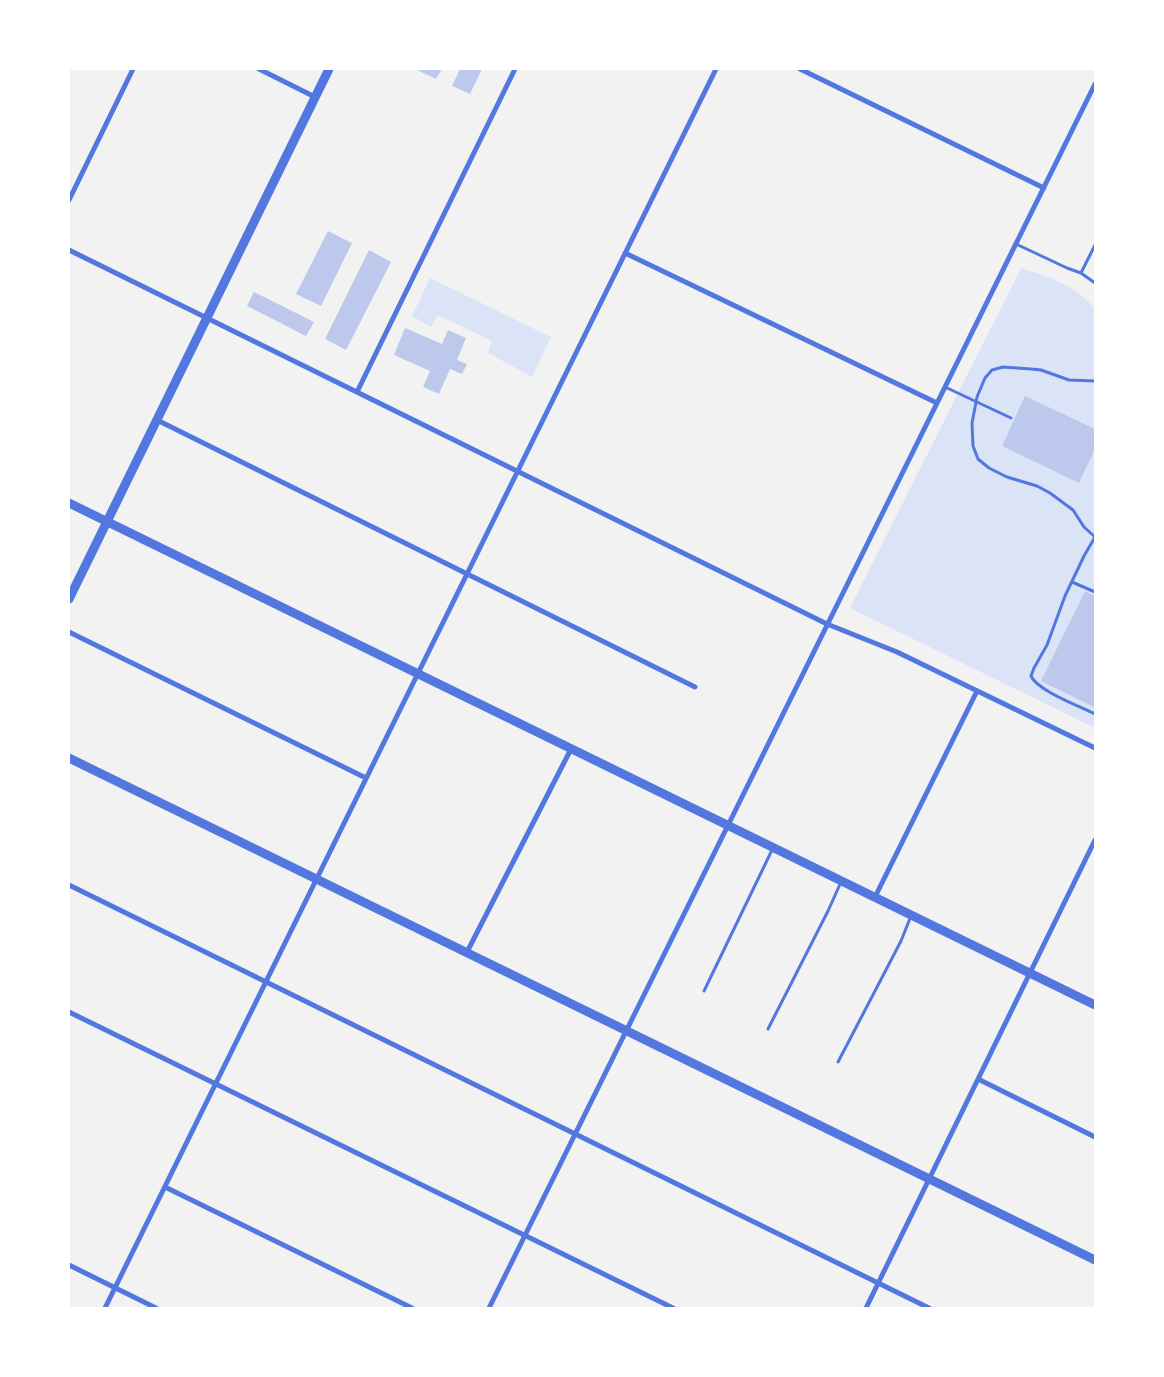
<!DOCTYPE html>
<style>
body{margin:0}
#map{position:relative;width:1164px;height:1377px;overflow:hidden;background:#f2f2f2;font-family:"Exo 2",sans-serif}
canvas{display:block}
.frame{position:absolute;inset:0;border:70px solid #fff;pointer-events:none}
</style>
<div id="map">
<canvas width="1164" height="1377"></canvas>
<div class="frame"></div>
</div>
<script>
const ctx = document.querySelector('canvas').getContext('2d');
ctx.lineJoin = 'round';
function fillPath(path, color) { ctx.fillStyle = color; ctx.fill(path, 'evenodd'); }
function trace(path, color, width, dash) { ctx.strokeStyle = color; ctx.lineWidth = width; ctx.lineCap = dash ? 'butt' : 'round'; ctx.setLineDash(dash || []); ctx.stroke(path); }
const green = new Path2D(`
 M1021,268C1050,277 1076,285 1095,309V728L850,608Z
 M430,278L551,337L532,377L488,353L492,341L438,315L431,327L412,316Z`);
const building = new Path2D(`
 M415,69H442L436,79Z
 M460,69H482L470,94L452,86Z
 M328,231L352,243L321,306L296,294Z
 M369,250L391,262L346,350L325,339Z
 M254,292L314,322L306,336L247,306Z
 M405,328L442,344L448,330L466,338L457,360L467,364L462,374L450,369L439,394L423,387L430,371L394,355Z
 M1025,396L1095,429V449L1079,483L1002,446Z
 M1085,591L1095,596V704L1094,707L1041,681Z`);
const service = new Path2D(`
 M1016,244L1067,268L1081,273L1095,283
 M1081,273L1095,245
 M945,387L1011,418
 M1095,537L1084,527L1073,510L1050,493L1037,486L1007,477L989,468L978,459L973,446L972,423L977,397L985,378L992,370L1003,367L1031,369L1041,370L1069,380L1095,381
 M1095,537L1084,556L1065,596L1047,645L1034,668L1031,676C1038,691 1079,706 1095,714
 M1072,582L1095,592
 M704,991L773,848
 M768,1029L828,911L841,882
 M838,1062L901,941L911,916`);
const minor = new Path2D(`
 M259,69L315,97
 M800,69L1044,188
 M69,200L133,69
 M69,250L827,624L897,652L1095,748
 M625,253L937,403
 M357,392L515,69
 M157,420L695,687
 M69,632L366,778
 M69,885L929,1308
 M875,897L977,691
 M467,952L571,749
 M69,1012L673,1308
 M978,1079L1095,1137
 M165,1187L412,1308
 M69,1265L156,1308
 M105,1308L716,69
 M489,1308L1095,84
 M866,1308L1095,840`);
const tertiary = new Path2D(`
 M69,503L1095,1005
 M69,599L329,69
 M69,758L1095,1260`);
fillPath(green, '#dbe4f7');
fillPath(building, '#bdc9ec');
trace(service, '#5277de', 3);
trace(minor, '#5277de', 5);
trace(tertiary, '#5277de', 9);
</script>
